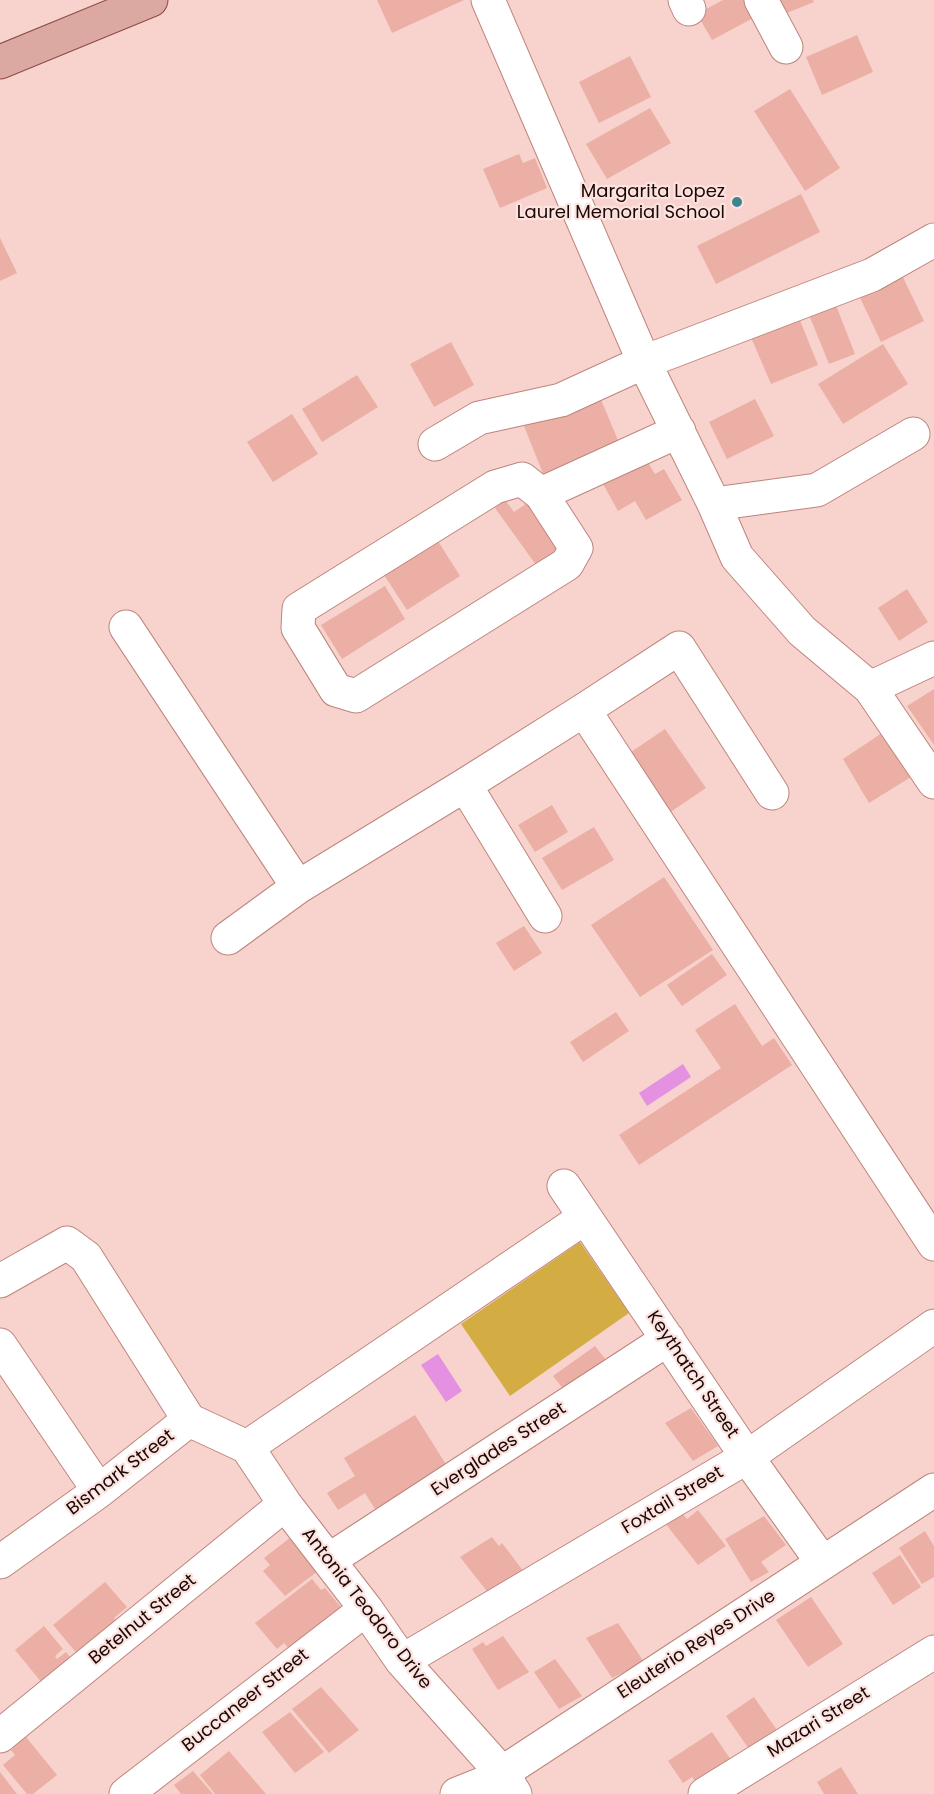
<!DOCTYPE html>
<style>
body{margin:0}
canvas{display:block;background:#f8d2cc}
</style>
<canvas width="934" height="1794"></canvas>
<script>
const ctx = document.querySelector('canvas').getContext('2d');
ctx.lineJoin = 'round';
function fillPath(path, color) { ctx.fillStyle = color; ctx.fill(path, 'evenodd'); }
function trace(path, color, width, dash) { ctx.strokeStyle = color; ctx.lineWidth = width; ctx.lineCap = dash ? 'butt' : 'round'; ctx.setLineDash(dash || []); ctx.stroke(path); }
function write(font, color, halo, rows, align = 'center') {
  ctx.font = font + ' Poppins,sans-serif'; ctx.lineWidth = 4.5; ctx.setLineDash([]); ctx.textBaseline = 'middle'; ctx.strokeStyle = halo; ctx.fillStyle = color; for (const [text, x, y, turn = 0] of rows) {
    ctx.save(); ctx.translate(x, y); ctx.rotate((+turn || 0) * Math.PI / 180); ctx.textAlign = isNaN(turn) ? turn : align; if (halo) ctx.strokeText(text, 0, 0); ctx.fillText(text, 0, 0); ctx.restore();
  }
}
const green = new Path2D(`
 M580,1242L629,1313L510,1396L461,1324Z`);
const water = new Path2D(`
 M683,1064L691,1077L647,1106L639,1093Z
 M438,1354L462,1391L446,1402L421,1365Z`);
const building = new Path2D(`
 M377,0H464L392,33Z
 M723,0H748L757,16L712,40L697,14Z
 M770,0H813L814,2L777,17Z
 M857,35L873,72L822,95L806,57Z
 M630,56L651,97L599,123L579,82Z
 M790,89L840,168L805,191L754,111Z
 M650,108L671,143L607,179L586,144Z
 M519,154L523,163L535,158L547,188L500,208L483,169Z
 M801,194L820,232L716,284L697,246Z
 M0,238L17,273L0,281Z
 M898,267L924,321L881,342L855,287Z
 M832,295L855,354L829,364L805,305Z
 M795,308L818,365L771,384L747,328Z
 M451,342L474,385L434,407L410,364Z
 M883,344L908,384L843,424L818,384Z
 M357,375L378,407L322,442L302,409Z
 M597,390L620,445L544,476L522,421Z
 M755,399L774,436L727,459L709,422Z
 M292,414L318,454L273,482L247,442Z
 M646,459L655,474L664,469L682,500L646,520L635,501L618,511L603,484Z
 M505,500L514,512L530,501L565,549L539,569L495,508Z
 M438,541L460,576L407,610L384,575Z
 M385,586L405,619L342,659L321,625Z
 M907,589L928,622L899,641L878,608Z
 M934,689V745L907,706Z
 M665,729L706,788L669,813L628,754Z
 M882,733L911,777L869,803L843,759Z
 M552,805L568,832L535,852L518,825Z
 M594,827L614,860L562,890L542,858Z
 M664,877L713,950L640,997L591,925Z
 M524,926L542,953L514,971L496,943Z
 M712,954L727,975L682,1006L667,985Z
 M735,1004L762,1046L774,1038L792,1065L639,1165L619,1135L721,1068L695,1030Z
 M616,1012L629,1031L583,1062L570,1042Z
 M595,1346L610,1365L568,1395L553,1376Z
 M691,1408L718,1446L693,1461L665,1423Z
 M415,1415L447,1466L375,1509L365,1493L338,1510L327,1493L355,1476L344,1458Z
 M698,1510L726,1546L698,1565L665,1523L681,1512L687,1519Z
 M764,1516L786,1545L761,1562L769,1572L751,1582L725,1539Z
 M925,1531L934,1546V1577L922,1584L899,1548Z
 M291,1537L318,1571L285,1596L263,1571L270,1565L264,1558Z
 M492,1537L499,1546L502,1543L527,1576L493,1599L460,1557Z
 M900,1555L921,1587L893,1605L872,1573Z
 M312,1579L321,1590L325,1588L345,1612L292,1652L284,1643L277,1649L255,1623Z
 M105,1582L127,1607L114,1618L119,1625L80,1657L53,1625Z
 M811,1597L843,1644L808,1667L776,1620Z
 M618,1623L644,1662L612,1678L586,1638Z
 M44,1626L63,1649L55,1656L57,1659L66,1652L76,1665L47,1689L15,1650Z
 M503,1636L529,1672L498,1690L472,1649L483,1642L486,1646Z
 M555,1659L582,1696L559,1709L534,1672Z
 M321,1687L359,1730L329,1753L292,1709Z
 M754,1697L779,1733L751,1752L726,1716Z
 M290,1712L324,1752L295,1773L262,1732Z
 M712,1732L737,1769L701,1792L692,1777L683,1783L668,1761Z
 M26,1737L57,1775L33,1794H27L3,1765L15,1755L11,1750Z
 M229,1751L266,1794H215L200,1775Z
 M841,1767L858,1794H824L817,1782Z
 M193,1771L213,1794H181L174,1785Z
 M0,1772L17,1794H0Z`);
const minor = new Path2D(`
 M488,0L644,362L714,504L737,557L802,631L870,688L934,782
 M685,0L689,9
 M761,0L786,47
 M435,444L479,418L561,400L644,362L872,275L934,240
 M522,479L541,494L576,548L567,564L356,696L336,690L298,628L299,609L495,487Z
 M541,494L679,431
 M714,504L817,490L913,434
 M126,627L298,887
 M870,688L934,658
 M584,710L934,1244
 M465,785L545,916
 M228,938L298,887L465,785L584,710L679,648L772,793
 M564,1186L747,1457L822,1562
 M0,1281L67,1243L86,1257L189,1420
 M0,1345L99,1491
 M247,1447L584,1218
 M329,1560L668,1339
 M0,1562L99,1491L189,1420L247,1447L285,1504L366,1609L402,1661L502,1773L515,1794
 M402,1661L747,1457L934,1326
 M0,1736L285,1504
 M126,1794L366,1609
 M457,1794L492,1780L502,1773L934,1490
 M705,1794L934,1652`);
const major = new Path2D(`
 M0,62L151,0`);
const markers = [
 [737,202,6,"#3e848f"]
];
const poiNames = [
 ["Margarita Lopez",725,192],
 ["Laurel Memorial School",725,213]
];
const streetNames = [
 ["Keythatch Street",692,1375,56],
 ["Everglades Street",499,1450,-33],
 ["Bismark Street",121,1473,-37],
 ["Foxtail Street",673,1501,-31],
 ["Antonia Teodoro Drive",366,1609,52],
 ["Betelnut Street",143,1620,-39],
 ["Eleuterio Reyes Drive",697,1645,-33],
 ["Buccaneer Street",246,1701,-38],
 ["Mazari Street",819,1723,-32]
];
fillPath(green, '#d3ad44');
fillPath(water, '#e591e1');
fillPath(building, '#ebafa6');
trace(minor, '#be857c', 35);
trace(major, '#894b43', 35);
trace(minor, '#fff', 33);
trace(major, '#dca9a2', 33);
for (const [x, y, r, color] of markers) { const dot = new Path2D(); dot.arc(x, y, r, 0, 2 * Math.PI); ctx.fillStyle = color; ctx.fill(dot); trace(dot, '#fce3df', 2); }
write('18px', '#1b0806', '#fce3df', poiNames, 'right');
write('18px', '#1b0806', '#fce3df', streetNames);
</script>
